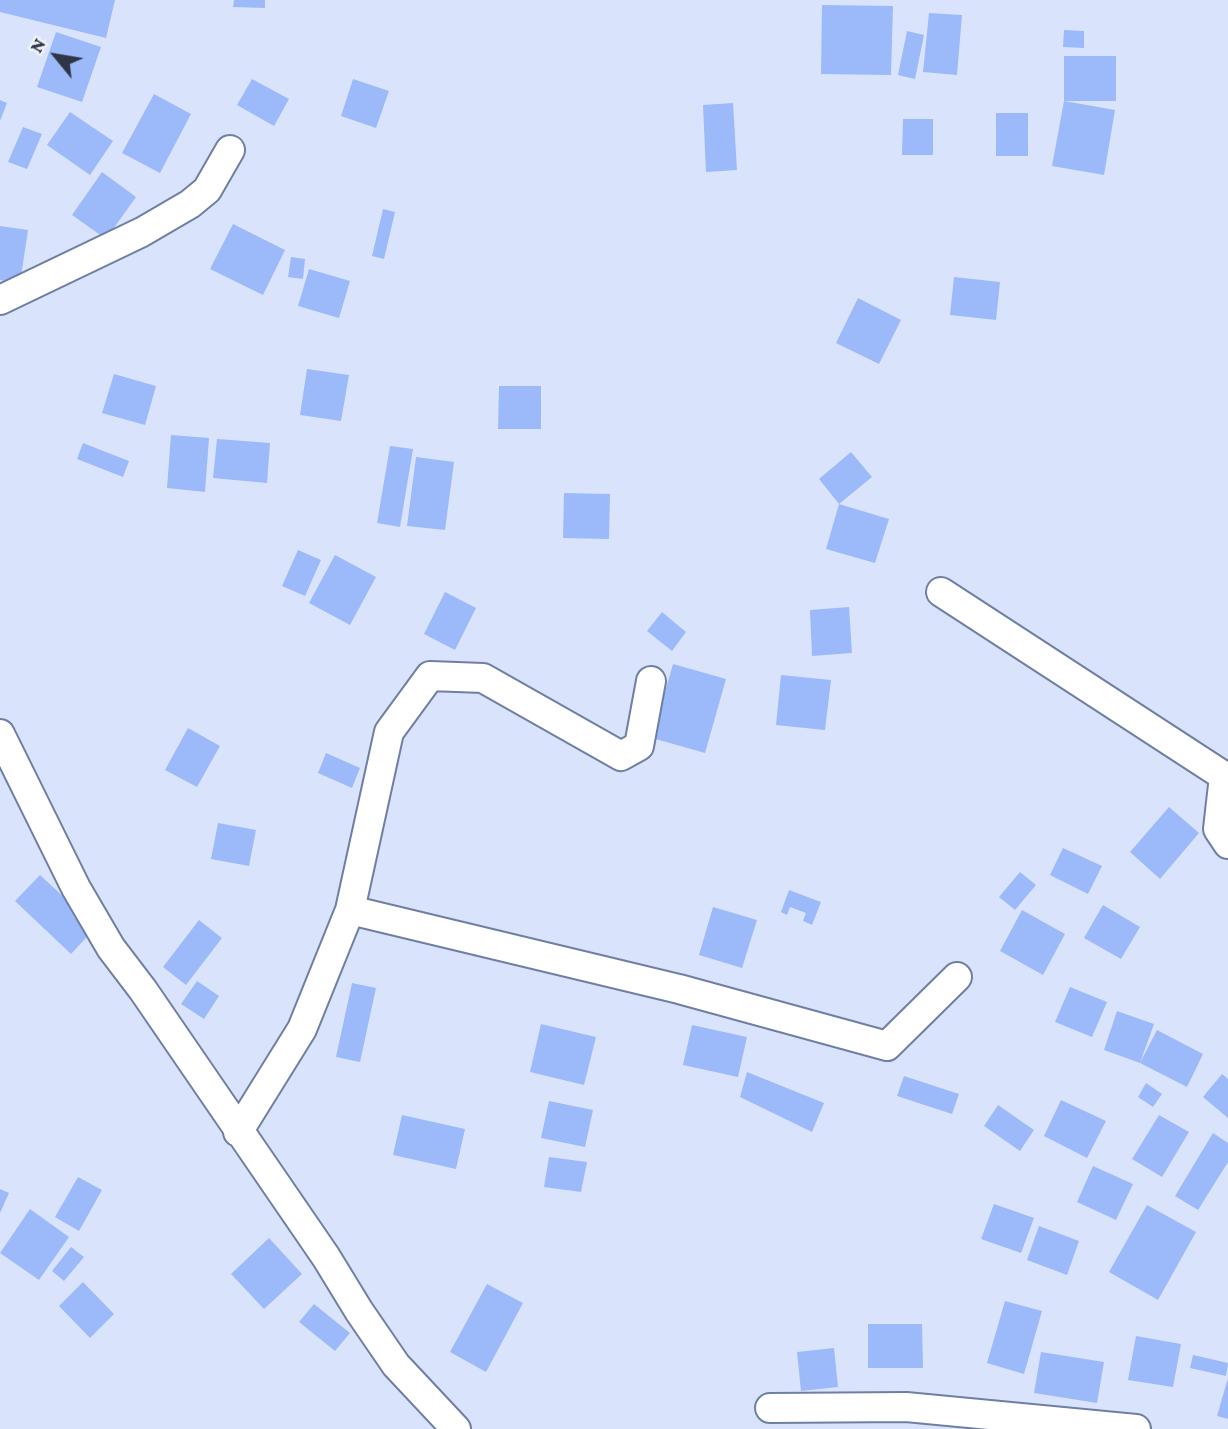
<!DOCTYPE html>
<style>
body{margin:0}
#map{position:relative;width:1228px;height:1429px;overflow:hidden;background:#d9e4fc;font-family:"Crimson Pro",serif}
canvas{display:block}
.north{position:absolute;left:21px;top:21px;width:70px;height:70px;-webkit-text-stroke:5px #edf1f9;paint-order:stroke;rotate:300deg;font-size:19px;font-weight:700;line-height:28px;text-align:center;color:#2e3545}
.north::after{content:'';display:block;margin:auto;width:24px;height:32px;background:#2e3545;clip-path:polygon(50% 0,100% 100%,50% 72%,0 100%)}
</style>
<div id="map">
<canvas width="1228" height="1429"></canvas>
<div class="north">N</div>
</div>
<script>
const ctx = document.querySelector('canvas').getContext('2d');
ctx.lineJoin = 'round';
function fillPath(path, color) { ctx.fillStyle = color; ctx.fill(path, 'evenodd'); }
function trace(path, color, width, dash) { ctx.strokeStyle = color; ctx.lineWidth = width; ctx.lineCap = dash ? 'butt' : 'round'; ctx.setLineDash(dash || []); ctx.stroke(path); }
const building = new Path2D(`
 M0,0H115L106,38L0,12Z
 M234,0H265V8L233,7Z
 M822,5L893,6L891,75L821,74Z
 M929,13L962,15L957,75L923,72Z
 M1064,30L1084,31V48L1063,47Z
 M907,31L924,35L915,79L898,75Z
 M56,32L101,47L82,102L37,87Z
 M1064,56H1116V101H1064L1115,110L1104,175L1052,166L1064,101Z
 M252,79L289,99L274,126L237,105Z
 M353,79L389,91L376,128L341,116Z
 M154,94L191,114L160,173L122,153Z
 M0,100L7,103L0,121Z
 M733,103L737,170L706,172L703,105Z
 M70,112L113,141L90,175L47,145Z
 M996,113H1028V156H996Z
 M903,119H933V155H902Z
 M23,127L42,134L27,169L8,162Z
 M102,172L136,197L106,239L72,215Z
 M383,209L395,212L384,259L372,256Z
 M233,224L285,250L263,295L210,269Z
 M0,226L28,230L20,283L0,280Z
 M291,257L305,259L303,279L288,277Z
 M309,269L350,281L339,318L298,306Z
 M954,277L1000,282L996,320L950,315Z
 M858,298L901,320L879,364L836,343Z
 M307,369L349,375L341,421L300,415Z
 M114,374L156,386L145,425L102,413Z
 M499,386H541V429H498Z
 M171,435L209,438L205,492L167,488Z
 M217,439L270,443L267,483L213,478Z
 M83,443L129,461L123,477L77,459Z
 M390,446L413,449L400,527L377,523Z
 M851,452L872,477L839,504L819,479Z
 M416,457L454,462L445,530L407,526Z
 M564,493L610,494L609,539L563,538Z
 M839,504L889,519L875,563L826,549Z
 M298,550L321,560L305,596L282,586Z
 M335,555L376,577L350,625L309,603Z
 M445,592L476,608L455,650L424,634Z
 M849,607L852,653L812,656L810,610Z
 M662,612L686,632L672,651L647,631Z
 M673,664L726,679L705,753L652,738Z
 M781,675L831,680L825,730L776,725Z
 M188,728L220,746L197,787L165,770Z
 M326,753L360,768L352,788L318,773Z
 M1169,807L1199,833L1160,879L1130,852Z
 M218,823L256,830L249,866L211,859Z
 M1063,848L1102,866L1088,894L1050,875Z
 M1020,872L1036,885L1015,910L999,897Z
 M40,875L96,927L71,954L15,901Z
 M789,890L821,902L812,925L803,921L806,913L790,907L787,915L781,912Z
 M1103,905L1140,927L1121,959L1084,938Z
 M713,907L757,920L742,968L699,955Z
 M1022,910L1065,934L1043,975L1000,951Z
 M199,920L222,938L186,985L163,967Z
 M197,981L219,996L204,1019L181,1004Z
 M352,983L376,988L360,1062L336,1057Z
 M1070,987L1107,1002L1092,1037L1055,1022Z
 M1117,1011L1154,1024L1140,1063L1104,1050Z
 M541,1024L596,1037L584,1085L530,1072Z
 M692,1025L747,1037L738,1077L683,1065Z
 M1157,1030L1203,1054L1187,1087L1140,1063Z
 M747,1072L824,1103L812,1132L740,1097Z
 M1222,1074L1228,1079V1118L1203,1097Z
 M904,1076L959,1094L952,1114L897,1096Z
 M1146,1083L1162,1094L1153,1107L1138,1097Z
 M1061,1100L1106,1121L1087,1158L1044,1136Z
 M549,1101L593,1110L585,1147L541,1138Z
 M998,1105L1034,1130L1020,1151L984,1126Z
 M402,1115L465,1129L456,1169L393,1155Z
 M1159,1115L1189,1132L1162,1177L1132,1159Z
 M1213,1133L1228,1143V1162L1198,1210L1175,1196Z
 M549,1157L587,1162L581,1192L544,1187Z
 M1093,1166L1133,1184L1116,1220L1077,1202Z
 M78,1177L102,1190L79,1231L55,1217Z
 M0,1189L9,1193L0,1213Z
 M994,1204L1034,1218L1021,1253L981,1239Z
 M1147,1205L1196,1232L1158,1300L1109,1272Z
 M30,1209L69,1237L39,1280L0,1253Z
 M1039,1226L1079,1241L1067,1275L1027,1260Z
 M269,1238L302,1274L264,1309L231,1274Z
 M71,1247L84,1257L64,1281L52,1271Z
 M83,1282L114,1314L90,1338L59,1306Z
 M487,1284L523,1303L486,1372L450,1352Z
 M1005,1301L1042,1311L1024,1374L987,1363Z
 M314,1304L350,1333L335,1351L299,1322Z
 M868,1324H922L923,1368H868Z
 M1136,1336L1181,1344L1173,1387L1128,1380Z
 M834,1348L838,1387L801,1391L797,1352Z
 M1041,1352L1104,1362L1097,1403L1034,1393Z
 M1193,1355L1228,1363L1226,1376L1190,1368Z
 M1228,1378V1419L1217,1416Z`);
const minor = new Path2D(`
 M0,300L142,232L190,204L207,190L230,150
 M941,592L1224,776L1218,829L1228,844
 M0,734L76,888L111,948L143,990L326,1257L359,1311L396,1365L456,1429
 M350,910L389,732L430,676L483,678L621,756L639,746L651,681
 M238,1132L302,1029L350,910L679,989L887,1046L957,977
 M770,1408L906,1407L1136,1429`);
fillPath(building, '#9cb9fa');
trace(minor, '#6f7fa3', 32);
trace(minor, '#fff', 28);
</script>
